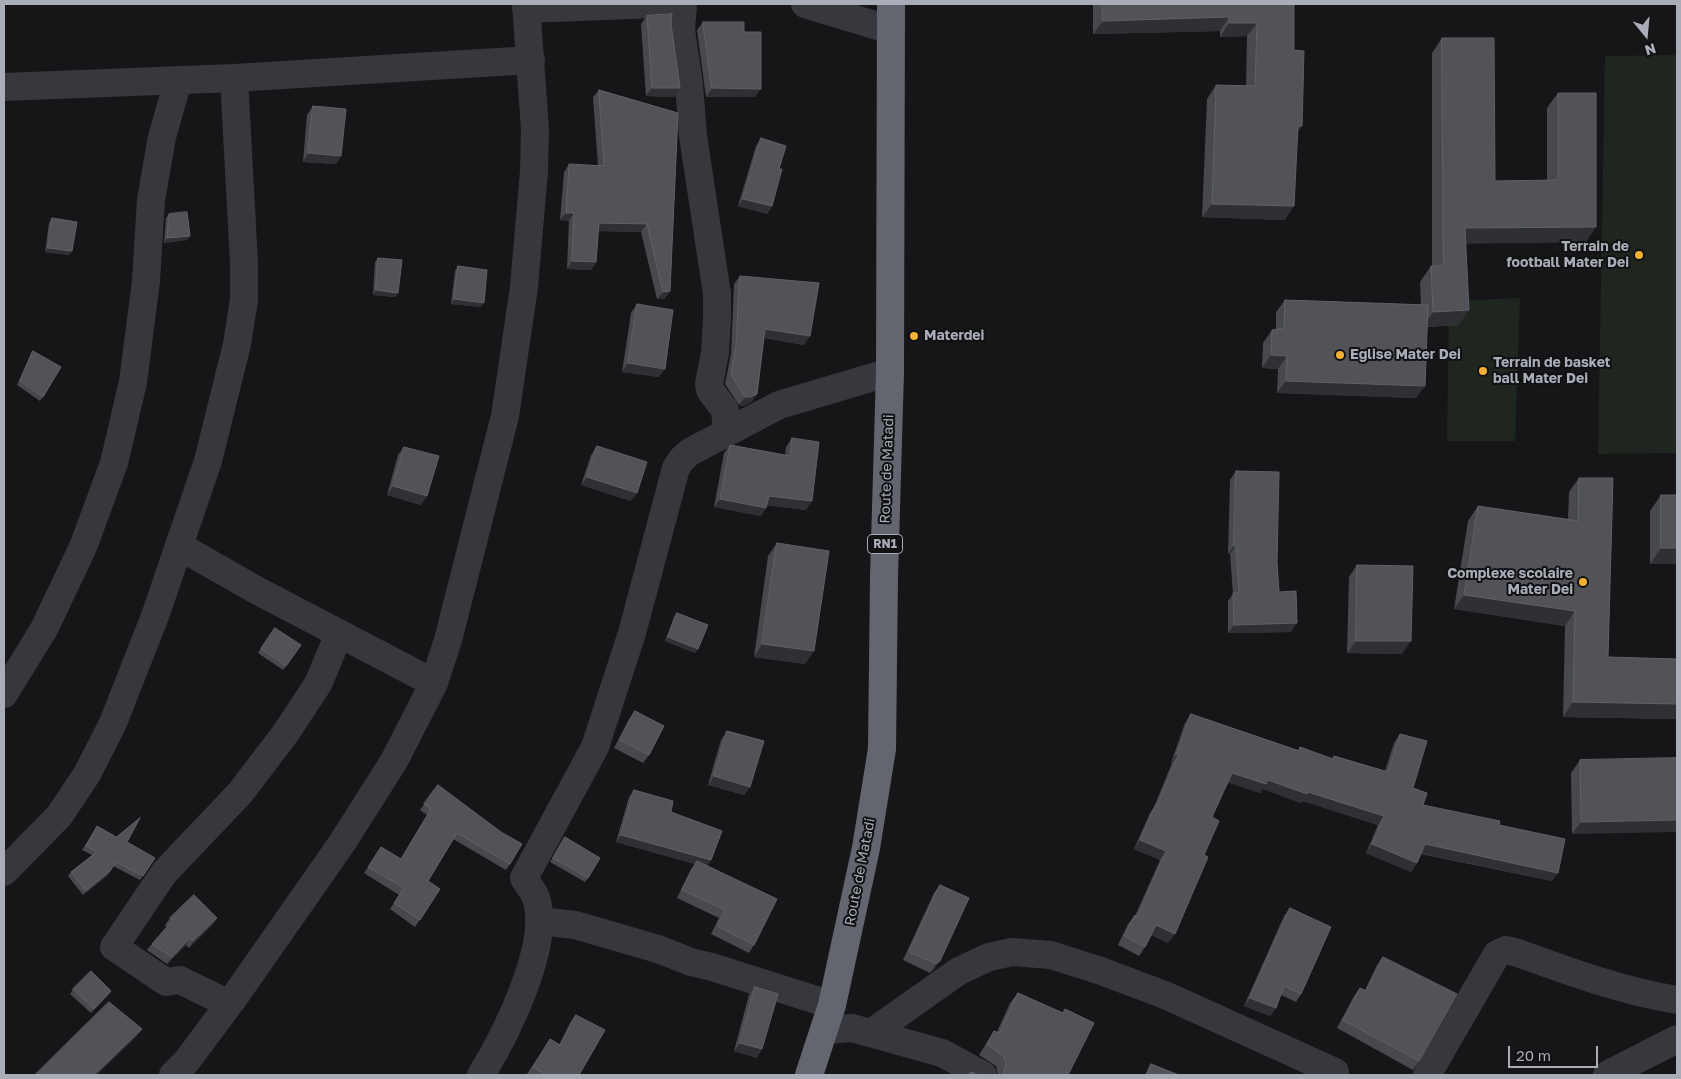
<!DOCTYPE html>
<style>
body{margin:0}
#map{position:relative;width:1681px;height:1079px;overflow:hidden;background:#161618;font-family:"Golos Text",sans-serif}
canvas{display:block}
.frame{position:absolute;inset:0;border:5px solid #a8adb8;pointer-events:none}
.north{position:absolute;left:1621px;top:10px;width:50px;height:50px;-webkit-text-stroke:4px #111113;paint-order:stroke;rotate:163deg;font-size:14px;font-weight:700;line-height:20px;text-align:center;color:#a8adb8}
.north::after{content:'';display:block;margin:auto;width:18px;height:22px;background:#a8adb8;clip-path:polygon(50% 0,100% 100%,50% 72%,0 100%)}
.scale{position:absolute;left:1508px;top:1046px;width:90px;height:22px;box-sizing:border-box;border:2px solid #a8adb8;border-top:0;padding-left:6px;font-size:15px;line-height:18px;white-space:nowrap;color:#a8adb8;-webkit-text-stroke:4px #111113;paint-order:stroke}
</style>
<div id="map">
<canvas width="1681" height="1079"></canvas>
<div class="frame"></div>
<div class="north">N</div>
<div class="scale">20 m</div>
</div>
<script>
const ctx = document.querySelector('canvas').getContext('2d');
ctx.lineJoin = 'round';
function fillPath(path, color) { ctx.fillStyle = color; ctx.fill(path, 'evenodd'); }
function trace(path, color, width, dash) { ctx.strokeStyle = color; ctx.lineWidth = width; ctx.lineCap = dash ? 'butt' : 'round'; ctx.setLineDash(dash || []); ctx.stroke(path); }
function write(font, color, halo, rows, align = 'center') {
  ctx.font = font + ' "Golos Text",sans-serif'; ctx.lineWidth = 4; ctx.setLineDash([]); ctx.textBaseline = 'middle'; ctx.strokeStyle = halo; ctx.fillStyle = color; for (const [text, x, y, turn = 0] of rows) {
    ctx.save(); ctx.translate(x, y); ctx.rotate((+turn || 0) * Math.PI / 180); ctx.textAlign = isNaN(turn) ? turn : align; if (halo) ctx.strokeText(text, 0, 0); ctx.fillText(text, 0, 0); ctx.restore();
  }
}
const green = new Path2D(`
 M1677,55V453L1598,454L1605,56Z
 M1520,298L1515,441H1447L1449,301Z`);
const street = new Path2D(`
 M683,4L681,30L689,84L693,136L717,294V320L715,353L709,384L710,390L725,410L727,432
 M805,4L891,30
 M526,9L658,4
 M4,87L234,78L531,60
 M179,546L258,591L434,683
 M4,694L44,629L83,547L114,463L133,382L146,281L151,200L162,137L178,81
 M4,872L59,816L87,774L113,723L155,616L208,461L237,344L244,300V263L234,78
 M539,921L575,925L658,949L691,962L712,967L832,1005
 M229,1004L180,980L166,982L114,947L164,873L240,793L285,734L318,684L339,634
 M824,1030L852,1028L942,1053L983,1075
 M871,1033L959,971L989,957L1012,952L1051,955L1101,971L1165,995L1335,1072
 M173,1075L186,1062L233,999L342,843L394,761L434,683L448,640L505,416L524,287L534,171L535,129L526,4
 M481,1075C505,1036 552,944 536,898C534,891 527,884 524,878L595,747L632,633L676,468L682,459L690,452L779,405L890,372
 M1427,1075L1497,954L1506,950L1515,952C1568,971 1621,991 1677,1000
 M1607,1075L1677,1039`);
const highway = new Path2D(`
 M809,1075L832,1005L866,848L882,749L884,577L890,372L891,4`);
const wall = new Path2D(`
 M1093,4H1294V50L1302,126L1297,132L1285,220L1202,217L1207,99L1216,85L1246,86L1247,36L1220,37V31L1093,34Z
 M647,16L671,24L680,88L674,97L646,96L641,24Z
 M703,22L744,32L755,97H706L697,30Z
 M1442,38L1495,181L1547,180V108L1558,93L1586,242L1466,243L1459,325L1427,327L1416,398L1277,393L1278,369L1262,368L1263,343L1272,330L1276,329V312L1285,300L1421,305L1420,282L1431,266H1432V53Z
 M599,90L678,113L670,291L664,299H657L641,232L598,231L596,262L591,270L567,269L569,221L560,220L564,172L569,164L598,166L593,97Z
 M313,106L336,164L303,162L307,115Z
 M761,138L772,206L767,214L738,206L756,146Z
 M169,214L187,240L164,243L166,218Z
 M52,218L69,255L45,252L49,223Z
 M378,258L398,293L395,297L373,295L375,262Z
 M458,266L481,307L451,304L455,271Z
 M740,276L804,345L764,338L757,394L751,402L744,406L739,405L725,384L731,354L734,284Z
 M637,304L659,377L622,372L631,313Z
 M33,351L43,397L40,401L17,385L30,356Z
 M792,438L806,510L767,505L761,516L714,507L724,453L730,445L785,455L786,447Z
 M597,446L631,501L581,485L591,455Z
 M404,447L421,505L387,495L398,455Z
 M1236,471L1277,562L1279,592L1291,632L1228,633V601L1233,594L1230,554H1228L1230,480Z
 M1579,478L1608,657L1677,659V719L1563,717L1565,626L1454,609L1468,521L1478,506L1568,519L1569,492Z
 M1661,495L1677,564H1650V511Z
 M777,543L805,664L754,657L768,556Z
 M1357,565L1402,654L1347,653L1349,577Z
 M677,613L698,649L695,653L665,641L674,617Z
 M275,628L286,666L283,670L258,653Z
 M635,711L649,755L643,763L614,748L629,719Z
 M1191,714L1298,750L1300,747L1332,759L1334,756L1385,771L1394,743L1400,734L1413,788L1423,805L1499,825L1552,881L1421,854L1411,872L1366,853L1378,825L1303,801L1301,803L1263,789L1260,793L1228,782L1212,817L1204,855L1168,943L1151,935L1145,947L1139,956L1118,945L1128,924L1135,915V916L1160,860L1134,849L1150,813L1154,807L1172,763H1171L1185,723Z
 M727,731L750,787L744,795L708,785L721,740Z
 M1677,758L1572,834L1571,773L1580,760Z
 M438,785L510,864L506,870L453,839L428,881L440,889L415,927L390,909L399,895L364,873L381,847L401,859L427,815L420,810Z
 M634,790L671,812L711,860L707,866L754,945L749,953L711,934L719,918L677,898L691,869L695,864L616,842L629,797Z
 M97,826L155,858L140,880L113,866L107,876L83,895L68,876L71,872L92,855L82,850Z
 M565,837L588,878L585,882L550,862Z
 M940,885L969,898L934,969L930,973L903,960L934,893Z
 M1290,908L1301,994L1296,1002L1281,995L1276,1008L1270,1016L1244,1006L1284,916Z
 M170,918H217L212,925L189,948L186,945L167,964L147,950L152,944L167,927L165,925Z
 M1383,957L1419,1061L1413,1070L1337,1028L1354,996L1360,988L1365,990L1377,965Z
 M755,987L757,1058L734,1051L749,995Z
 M73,989L111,991L108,995L91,1013L70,994Z
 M1018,993L1062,1013L1065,1009L1068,1075H998L996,1066L979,1055L987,1042L994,1031L997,1032L1010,1003Z
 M576,1015L579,1075H529L527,1074L550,1039L559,1045L570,1023Z
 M1151,1064L1179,1075H1145L1148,1069Z`);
const shadedWall = new Path2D(`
 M1229,17L1220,31L1093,34L1103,21Z
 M1229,23H1257L1247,36L1220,37Z
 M652,88H680L674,97L646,96Z
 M712,88L761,89L755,97H706Z
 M1298,126H1302L1292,140Z
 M308,153L341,156L336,164L303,162Z
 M743,199L772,206L767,214L738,206Z
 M1212,204L1294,206L1285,220L1202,217Z
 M566,213H574L569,221L560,220Z
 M599,223L647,224L641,232L593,231Z
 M1596,227L1586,242L1454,244L1465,228Z
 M190,236L187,240L164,243L167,238Z
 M48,248L72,251L69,255L45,252Z
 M572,261L596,262L591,270L567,269Z
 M376,290L398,293L395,297L373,295Z
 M670,291L664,299H657L663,292Z
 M454,299L484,303L481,307L451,304Z
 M1469,310L1459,325L1423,327L1433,312Z
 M765,329L810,336L804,345L759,337Z
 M1271,355L1287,356L1278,369L1262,368Z
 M628,363L665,369L659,377L622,372Z
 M1286,381L1425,386L1416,398L1277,393Z
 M757,394L751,402L744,406L739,405L745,397Z
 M587,477L637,493L631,501L581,485Z
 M393,486L427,496L421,505L387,495Z
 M769,496L812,501L806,510L763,505Z
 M720,499L766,508L761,516L714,507Z
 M1234,546H1236L1230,554H1228Z
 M1661,548H1677V564H1650Z
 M1464,595L1575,611L1565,626L1454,609Z
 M1297,623L1291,632L1228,633L1234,625Z
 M668,637L698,649L695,653L665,641Z
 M1356,641H1411L1402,654L1347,653Z
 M762,644L814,651L805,664L754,657Z
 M1573,702L1677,704V719L1563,717Z
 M1177,754L1178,755L1172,763H1171Z
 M1232,773L1268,780L1384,816L1378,825L1303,801L1301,803L1263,789L1260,793L1226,782Z
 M714,776L750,787L744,795L708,785Z
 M1677,820V832L1572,834L1581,822Z
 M621,835L711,860L706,867L697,861L695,864L616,842Z
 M1140,840L1166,851L1160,860L1134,849Z
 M1372,844L1417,863L1411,872L1366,853Z
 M1425,844L1558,873L1552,881L1419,853Z
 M110,871L107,876L83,895L86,891Z
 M217,918L212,925L189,948L193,941Z
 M1156,925L1175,934L1168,943L1149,934Z
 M190,938L186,945L167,964L172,957Z
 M940,961L934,969L930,973L936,964Z
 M111,991L108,995L91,1013L94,1009Z
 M1250,998L1276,1008L1270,1016L1244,1006Z
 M142,1029L136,1037L97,1075H94Z
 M740,1043L762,1049L757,1058L734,1051Z`);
const building = new Path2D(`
 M1102,4H1294V50L1304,51L1302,126H1298L1294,206L1212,204L1216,85L1255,86L1257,23H1229V17L1103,21Z
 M672,14L671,24L680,88H652L647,16Z
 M703,22H744V32H761V89L712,88Z
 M1442,38H1494L1495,181L1558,180V93H1596V227L1465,228L1469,310L1433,312L1431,266H1443Z
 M599,90L678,113L670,291L663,292L647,224L599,223L596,262L572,261L574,213H566L569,164L604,166Z
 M313,106L346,109L341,156L308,153Z
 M761,138L786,146L779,169H782L772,206L743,199Z
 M187,212L190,236L167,238L169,214Z
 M52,218L77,222L72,251L48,248Z
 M378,258L402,260L398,293L376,290Z
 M458,266L487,270L484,303L454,299Z
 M740,276L819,283L810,336L765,329L757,394L750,397H745L731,375L736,346Z
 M1285,300L1428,305L1425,386L1286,381L1287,356L1271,355L1272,330L1284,328Z
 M637,304L673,310L665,369L628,363Z
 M33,351L61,367L43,397L20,381Z
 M792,438L819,442L812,501L769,496L766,508L720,499L730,445L790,456Z
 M597,446L647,462L637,493L587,477Z
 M404,447L439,456L427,496L393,486Z
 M1236,471L1279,472L1277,562L1279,592L1296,591L1297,623L1234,625L1233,593H1239L1236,546H1234Z
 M1579,478H1613L1608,657L1677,659V704L1573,702L1575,611L1464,595L1478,506L1578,521Z
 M1661,495H1677V548H1661Z
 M777,543L829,551L814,651L762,644Z
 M1357,565L1413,566L1411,641H1356Z
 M677,613L708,625L698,649L668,637Z
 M275,628L301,645L286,666L261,649Z
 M635,711L664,726L649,755L620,740Z
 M1191,714L1299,751L1300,747L1333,759L1334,756L1388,772L1400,734L1427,741L1413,788L1427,793L1423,805L1500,821L1499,825L1565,839L1558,873L1425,844L1417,863L1372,844L1384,816L1308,792L1307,794L1268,780L1266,784L1232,773L1212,817L1219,821L1204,855L1208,857L1175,934L1156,925L1145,947L1124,936L1135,915L1137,917L1166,851L1140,840L1156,804L1157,805L1178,755L1177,754Z
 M727,731L764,741L750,787L714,776Z
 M1677,758V820L1581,822L1580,760Z
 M438,785L501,832L522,844L510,864L457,833L428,881L440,889L420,920L394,903L404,888L368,867L381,847L401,859L431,809L424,804Z
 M634,790L673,801L671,812L722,831L711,860L621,835Z
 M140,818L127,842L155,858L143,876L116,862L110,871L86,891L71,872L97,852L86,846L97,826L116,837Z
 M565,837L600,858L588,878L553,858Z
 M697,861L777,899L754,945L717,926L725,910L682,890Z
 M940,885L969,898L940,961L936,964L909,952Z
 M194,895L217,918L193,941L190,938L172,957L152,944L173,920L170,918Z
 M1290,908L1331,927L1301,994L1284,986L1276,1008L1250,998Z
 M1383,957L1457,994L1419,1061L1343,1020L1360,988L1366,991Z
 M91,971L111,991L94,1009L73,989Z
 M755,987L778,994L762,1049L740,1043Z
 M1018,993L1063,1013L1065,1009L1094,1023L1068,1075H1001L1004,1072L1006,1063L1003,1056L987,1044L994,1031L999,1033Z
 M109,1002L142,1029L94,1075H35Z
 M576,1015L605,1030L579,1075H546L533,1067L550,1039L560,1045Z
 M1151,1064L1179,1075H1147Z
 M971,1072L979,1075H969Z`);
const markers = [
 [1639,255,5,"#f2b134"],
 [914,336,5,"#f2b134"],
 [1340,355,5,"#f2b134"],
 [1483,371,5,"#f2b134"],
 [1583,582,5,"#f2b134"]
];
const shields = [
 [885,544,35]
];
const shieldNames = [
 ["RN1",885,544]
];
const poiNames = [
 ["Terrain de",1629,247,"right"],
 ["football Mater Dei",1629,263,"right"],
 ["Materdei",924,336],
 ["Eglise Mater Dei",1350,355],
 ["Terrain de basket",1493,363],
 ["ball Mater Dei",1493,379],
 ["Complexe scolaire",1573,574,"right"],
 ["Mater Dei",1573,590,"right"]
];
const streetNames = [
 ["Route de Matadi",887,469,-88],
 ["Route de Matadi",860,872,-79]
];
fillPath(green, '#1e261f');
trace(street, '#37383d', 28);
trace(highway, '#63666e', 28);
fillPath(wall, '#47494d');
fillPath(shadedWall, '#2f3033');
fillPath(building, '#525359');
trace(building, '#5f6168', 1);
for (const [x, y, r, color] of markers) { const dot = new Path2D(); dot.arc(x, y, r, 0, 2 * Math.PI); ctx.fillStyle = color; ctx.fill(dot); trace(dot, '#111113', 2); }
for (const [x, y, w] of shields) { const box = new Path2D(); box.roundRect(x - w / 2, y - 9.5, w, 19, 4); ctx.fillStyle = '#111113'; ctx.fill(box); trace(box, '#a8adb8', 1); }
write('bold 12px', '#a8adb8', null, shieldNames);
write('bold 14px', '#a8adb8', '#111113', poiNames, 'left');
write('14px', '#a8adb8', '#111113', streetNames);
</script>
